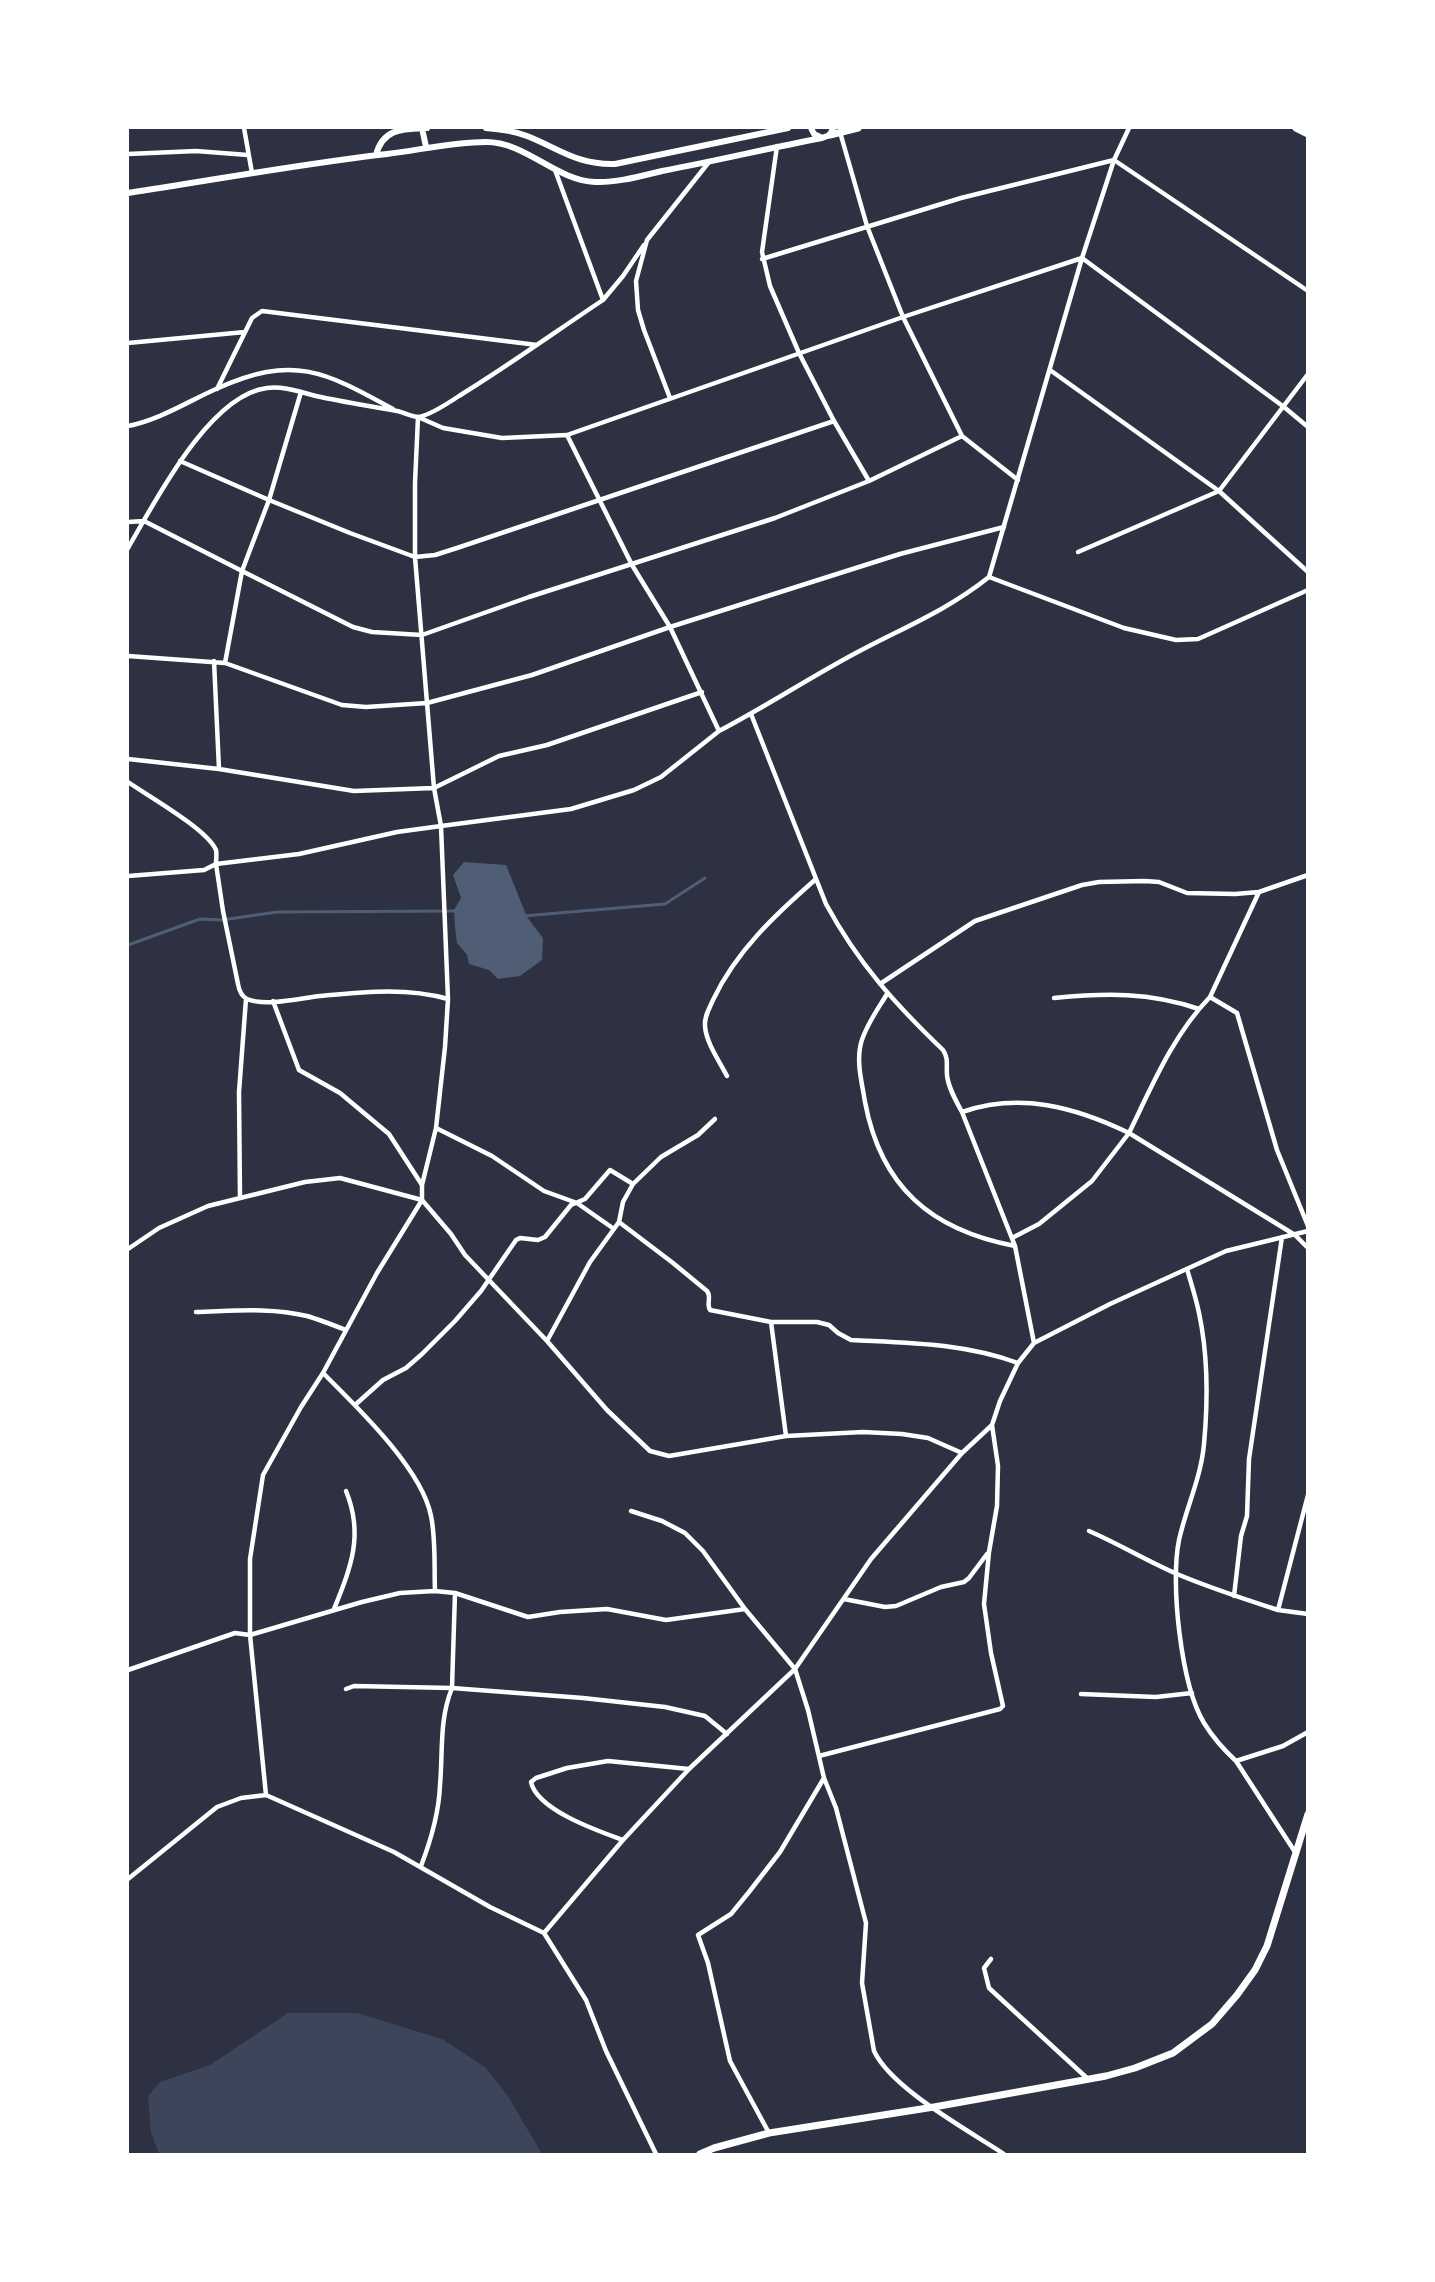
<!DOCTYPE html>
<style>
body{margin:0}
#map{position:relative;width:1435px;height:2282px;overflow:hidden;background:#2d3142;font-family:"Archivo Narrow",sans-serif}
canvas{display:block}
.frame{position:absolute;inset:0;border:129px solid #fff;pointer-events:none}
</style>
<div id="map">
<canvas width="1435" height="2282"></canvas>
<div class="frame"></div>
</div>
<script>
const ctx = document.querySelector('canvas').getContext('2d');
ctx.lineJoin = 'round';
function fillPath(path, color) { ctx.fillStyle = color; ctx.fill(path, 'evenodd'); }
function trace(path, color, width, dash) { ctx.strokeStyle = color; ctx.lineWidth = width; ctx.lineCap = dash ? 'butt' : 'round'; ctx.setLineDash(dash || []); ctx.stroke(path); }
const green = new Path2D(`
 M288,2013H357L442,2039L485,2067L508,2096L542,2154H159L151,2133L148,2096L160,2082L210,2065Z`);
const water = new Path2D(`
 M464,862L506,865L527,917L543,938L542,960L520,976L498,979L489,970L469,964L467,955L457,943L455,928L454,910L461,898L453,875Z`);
const stream = new Path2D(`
 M523,916L665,904L705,878
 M128,945L200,919L222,920L277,912L457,911`);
const minor = new Path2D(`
 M244,128L252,173
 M1129,128L1114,160L1082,258L989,577L1124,628L1176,640L1198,639L1308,590
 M840,132L867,226L903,317L962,436L1018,480
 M777,146L762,252L770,286L799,353L834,421L869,481L962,436
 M128,154L196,151L248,155
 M555,170L603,300L623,276L644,245
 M762,259L961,198L1114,160L1308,291
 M128,343L245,332
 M1050,370L1219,491L1308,572
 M217,389L252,318L262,311L537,345
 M301,392L269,500L350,533L415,557L435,555L457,548L834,421
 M670,398L644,330L638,310L636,281L647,240L709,162
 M128,426C159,420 187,402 216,389C293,354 324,371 393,409
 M567,435L632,565L670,627L719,731C765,707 809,678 854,654C902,628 945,612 989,577
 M128,522L144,521L242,571L269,500L180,461
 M128,548C155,502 209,395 267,388C284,386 300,392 316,396C343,402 370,406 397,411C403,412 412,417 419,417C429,415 450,402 459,396C508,366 555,332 603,300
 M1078,552L1219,491L1308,374
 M128,656L225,663L242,571L353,627L372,632L422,635L529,597L775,518L869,481
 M214,661L219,769
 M225,663L342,705L366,707L427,703L532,675L670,627L900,554L1004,527
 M702,692L547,745L499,756L434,788L415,557V483L418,417L443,428L502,438L567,435L903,317L1082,258L1284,407L1308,427
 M751,714L826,904C858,963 895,1004 943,1050C949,1059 946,1065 947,1075C948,1087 956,1101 962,1112C1020,1092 1075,1107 1129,1133L1092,1181L1039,1224L1012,1238
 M128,759L219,769L354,791L434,788L441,826L571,809L634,790L661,777L719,731
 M128,782C148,796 207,829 216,850C217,854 216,860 216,864L204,870L128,876
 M1259,892L1210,997C1173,1035 1152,1086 1129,1133L1295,1235L1308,1248
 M880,984L975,921L1082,885L1099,882L1145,881L1159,882L1187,893L1235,894L1259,892L1308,875
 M887,994C878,1009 866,1025 861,1043C856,1063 862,1082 865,1102C881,1187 931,1230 1015,1246
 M1210,997L1237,1013L1277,1150L1308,1226
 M1054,998C1106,993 1149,992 1199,1009
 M273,1001L299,1070L340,1093L389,1134L422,1185
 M727,1076C720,1062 706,1043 705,1026C704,1017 709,1009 713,1000C736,951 776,914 816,879
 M962,1112L1015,1246L1034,1343
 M436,1128L492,1156L544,1191L577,1203L614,1229
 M240,1198L239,1092L246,999
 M619,1222L673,1263L707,1291C712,1297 706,1303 710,1310L771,1322H817L829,1325L838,1333L851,1340C909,1343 963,1343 1018,1363
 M128,1249L159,1228L208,1206L305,1182L340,1178L422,1200V1185L436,1128L445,1047L448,999L441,826L397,832L299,854L216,864L223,911L238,984C239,990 241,996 247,999C265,1007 301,998 320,996C363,992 406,987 448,999
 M1187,1269C1191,1283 1196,1298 1199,1313C1208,1355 1208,1401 1204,1444C1201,1478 1186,1508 1179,1540C1170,1583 1181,1685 1204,1723C1212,1736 1224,1750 1236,1761L1283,1746L1308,1732
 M196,1312C233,1311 270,1307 307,1316C320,1320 333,1325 346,1330
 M771,1322L786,1436
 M547,1341L590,1262L619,1222L623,1202L633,1184L661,1157L698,1135L715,1119
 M323,1373C357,1407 422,1469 431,1516C436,1540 434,1567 435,1591
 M355,1405L383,1380L406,1368L422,1354L455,1321L481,1291L516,1240L520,1238L538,1240L545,1237L571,1205L585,1199L610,1170L633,1184
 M1308,1495L1278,1610L1308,1614
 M1089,1531C1119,1544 1147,1561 1177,1574C1210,1588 1244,1599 1278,1610
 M1234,1596L1241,1536L1247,1516L1249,1459L1282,1237
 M844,1599L885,1607L896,1606L941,1587L964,1582L969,1578L987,1554
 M334,1609C351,1567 364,1535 346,1491
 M745,1609L666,1620L607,1609L560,1612L528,1617L455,1593L435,1591L400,1593L362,1602L250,1635V1559L263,1475L301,1407L323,1373L377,1273L422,1200L451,1234L465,1255L547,1341L607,1410L650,1451L669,1456L786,1436L863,1432L902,1434L928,1438L962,1453
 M128,1670L235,1633L250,1635L266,1795L394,1852L490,1907L544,1933L586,2000L606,2051L656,2154
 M346,1689L354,1686L452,1688L455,1593
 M1081,1694L1156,1697L1192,1693
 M819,1756L1000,1709L1003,1706L991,1653L984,1604L989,1552L997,1506L998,1466L992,1425
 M1236,1761L1295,1852
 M623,1840C598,1831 537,1810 531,1782L536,1778L567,1768L608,1761L689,1769
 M421,1866C431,1840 439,1813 440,1785C443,1752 439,1720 452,1688L583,1698L665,1707L705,1716L727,1734
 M128,1879L217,1807L241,1798L266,1795
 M544,1933L623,1840L689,1769L795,1669L745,1609L703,1551L685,1533L662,1521L631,1511
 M991,1959L984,1968L989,1988L1088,2079
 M769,2133L730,2061L708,1963L698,1935L731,1914L749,1892L780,1852L824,1778
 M1004,2154C968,2130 892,2089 874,2051L862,1983L866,1923L836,1808L824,1778L808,1710L795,1669L871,1559L962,1453L992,1425L1000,1401L1018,1363L1034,1343L1110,1304L1226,1251L1308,1231`);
const tertiary = new Path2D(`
 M422,128L426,147
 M486,128C500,129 514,131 527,136C560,149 577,165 615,164L788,128
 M811,128L814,134L822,138L830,135L833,128
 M376,155C383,128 403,129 427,128
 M128,193C214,180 300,164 387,154C420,150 453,142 486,142C526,142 555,180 595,182C617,183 641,176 662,171C716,161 769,148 822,138`);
const secondary = new Path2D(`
 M1296,128L1308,134
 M830,135L858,128
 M700,2154L714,2148L769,2133L934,2107L1106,2076L1135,2068L1173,2053L1212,2024L1237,1995L1255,1970L1267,1946L1308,1814`);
fillPath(green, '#3c4559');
fillPath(water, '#4f5d75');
trace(stream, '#4f5d75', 3);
trace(minor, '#fff', 4.5);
trace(tertiary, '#fff', 6);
trace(secondary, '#fff', 7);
</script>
